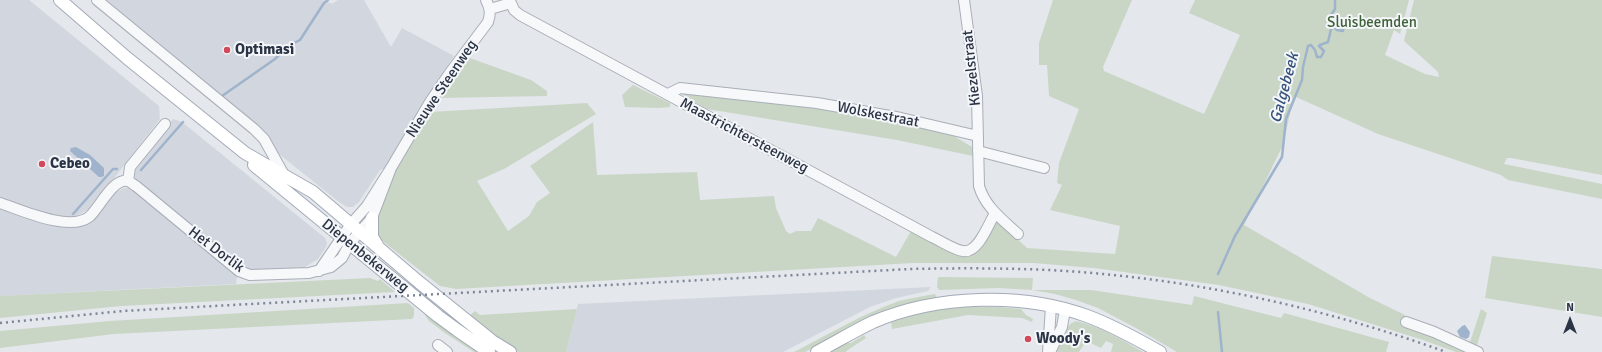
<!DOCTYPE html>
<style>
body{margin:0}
#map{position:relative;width:1602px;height:352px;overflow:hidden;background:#e4e7ec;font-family:Signika,sans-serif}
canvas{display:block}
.north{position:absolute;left:1550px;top:300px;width:40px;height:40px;-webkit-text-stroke:3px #f4f6f9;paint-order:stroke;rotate:0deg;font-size:11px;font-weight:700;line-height:16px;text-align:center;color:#2b3445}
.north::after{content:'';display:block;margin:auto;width:14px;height:18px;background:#2b3445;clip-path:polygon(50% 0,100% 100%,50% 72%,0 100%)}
</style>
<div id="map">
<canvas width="1602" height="352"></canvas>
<div class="north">N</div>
</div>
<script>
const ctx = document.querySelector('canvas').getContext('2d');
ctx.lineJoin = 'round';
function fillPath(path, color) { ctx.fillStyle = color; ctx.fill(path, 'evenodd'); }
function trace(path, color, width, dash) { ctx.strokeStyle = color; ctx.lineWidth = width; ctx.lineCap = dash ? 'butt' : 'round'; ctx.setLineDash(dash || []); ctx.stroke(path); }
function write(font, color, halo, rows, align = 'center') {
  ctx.font = font + ' Signika,sans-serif'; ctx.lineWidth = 4; ctx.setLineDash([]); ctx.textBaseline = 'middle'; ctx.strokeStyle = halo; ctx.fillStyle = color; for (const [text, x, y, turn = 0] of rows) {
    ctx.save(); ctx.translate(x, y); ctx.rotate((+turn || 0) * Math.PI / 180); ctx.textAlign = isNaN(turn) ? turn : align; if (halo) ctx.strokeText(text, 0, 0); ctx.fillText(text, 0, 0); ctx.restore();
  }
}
const built = new Path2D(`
 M0,0H29L159,106L160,119L91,208L73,218L59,217L0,198Z
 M104,0H323L332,4L338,0H364L391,47L402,28L454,56L410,124L386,168L380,170L359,202L353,207H347L339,202L274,150L220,95Z
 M173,119L182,122L325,238L327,243L326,247L318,259L302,269L245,271L136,180L134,175L137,166Z
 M124,188H131L237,276L236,284L0,296V208L51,225L95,216L115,193Z
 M931,287L928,291L896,298L870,307L783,352H566L578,304Z`);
const green = new Path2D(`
 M1053,0H1132L1103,67L1104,71L1204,114L1240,35L1189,13L1195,0H1409L1400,34L1394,30L1385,55L1425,74L1439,77L1438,72L1404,41L1414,0H1602V175L1511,158H1507L1504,164L1602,184V199L1508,180L1501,175L1378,134L1294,96L1283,145L1244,225L1370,298L1405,315L1403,323L1473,352H1456L1423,340L1308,304L1219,285L1094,268L1033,263H913L456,289L440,286L385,243L375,233C377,192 409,147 430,112L587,103L596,114L504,169L477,181L508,231L529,216L537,202L550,193L530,166L593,122L597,175L697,172L700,200L774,196L776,208L786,231L790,234L796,231H811L818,218L896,257L911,231L960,254L994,222H999L1027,248L1115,254L1120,226L1050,210L1062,185L1057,183L1059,163L1079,109L1049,96L1047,65H1039V43Z
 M464,56L531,80L547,91V96L437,98Z
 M633,85L670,103V107L658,108L625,107L622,95Z
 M681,91L816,107L920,127L952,135L972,147L973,156L897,140L707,109L680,93Z
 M1492,256L1602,269V317L1485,298Z
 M938,277L1033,278L1032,290H1091L1192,305L1194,296L1281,318L1284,313L1389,342L1386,352H1177L1136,328L1098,308L1076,300L1055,294L1032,290L998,288L939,290L937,287Z
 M370,278L378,281L380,279L395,292L121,306L0,318V296Z
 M935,294L937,298L902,306L863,322L805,352H794C829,334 862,314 899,301C911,298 924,296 935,294Z
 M408,303L414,308V316L412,319L114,334L0,348V331L110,321Z
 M951,307H999L1021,309L1026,315L1033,319L1032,322L1022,318L968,315L892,329L891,321L921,312Z
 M421,309L484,352H474L445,333L429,321Z
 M577,309L566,352H518L468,317L475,311L480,315Z
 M1481,309L1487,313L1476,348L1469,345Z
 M1076,321C1101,327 1121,339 1143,352H1111L1113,344L1106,341L1101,348L1086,341L1079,352H1054C1059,342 1064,325 1076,321Z
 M864,335L866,338L845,352H827L842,343H851Z`);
const water = new Path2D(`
 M76,147L90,155L104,168V176L101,177H99L70,151L71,148Z
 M1465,325L1470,332L1469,337L1466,339L1460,337L1457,331L1462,326Z`);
const stream = new Path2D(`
 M222,96L275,59L288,46L300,40L324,3L328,0
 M141,170L183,122
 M73,214L113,169H117
 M1218,274L1235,236L1282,157L1286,119L1302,80L1303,67L1308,46L1311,45L1315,50L1317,57H1321L1324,51L1319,46L1320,45L1328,42L1331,29L1334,27L1337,30L1343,31V24L1331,15L1335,9V0
 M1218,312L1222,352`);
const minor = new Path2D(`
 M97,0L254,129L264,139L284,175
 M964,0L977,96L979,186C985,207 1003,220 1018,234
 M511,3L514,10L520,15L932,237C941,241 954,250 963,251C978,254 989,223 995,213
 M490,9L511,3
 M668,94L680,88L817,103L901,118L978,136
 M978,151L1044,168
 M128,181L130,167L165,124
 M0,203C21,210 69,232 89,217C99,209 113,177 128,181C131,182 134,185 136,186L239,271L250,275L309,273L331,267L342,258L350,243L372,218L391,168
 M319,271L351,224L367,206L391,168L430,102L449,74L488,22C491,13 490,8 486,0
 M1406,322L1434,332L1478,352
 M438,345L447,352
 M1051,350L1062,327L1065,310
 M1048,352L1051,306`);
const major = new Path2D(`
 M60,0L127,58L245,153L313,192L420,283L492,341L510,352
 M254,165L438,316L457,330L489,352
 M372,218V237L377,245
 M817,352C836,342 854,331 873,322C937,295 1022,292 1087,316C1112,325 1137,339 1160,352`);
const rail = new Path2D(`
 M0,323L123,311L232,305L910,269C956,268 1002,268 1049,270C1184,277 1319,306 1446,352`);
const markers = [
 [227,50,4,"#d1495b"],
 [42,164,4,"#d1495b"],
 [1028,339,4,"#d1495b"]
];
const parkNames = [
 ["Sluisbeemden",1372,23]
];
const poiNames = [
 ["Optimasi",235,50],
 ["Cebeo",50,164],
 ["Woody's",1036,339]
];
const streetNames = [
 ["Kiezelstraat",972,68,-96],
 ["Nieuwe Steenweg",442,89,-56],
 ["Wolskestraat",878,115,11],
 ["Maastrichtersteenweg",744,136,28],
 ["Het Dorlik",216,250,37],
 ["Diepenbekerweg",365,256,39]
];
const waterNames = [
 ["Galgebeek",1285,88,-75]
];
fillPath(built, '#d2d6de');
fillPath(green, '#c9d6c5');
fillPath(water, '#9fb4cc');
trace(stream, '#9fb4cc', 2.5);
trace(minor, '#a9aeb7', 12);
trace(major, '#a3abb8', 14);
trace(minor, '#f7f8fa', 10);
trace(major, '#fff', 12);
trace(rail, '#7d8696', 2.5, [2, 4]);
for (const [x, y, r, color] of markers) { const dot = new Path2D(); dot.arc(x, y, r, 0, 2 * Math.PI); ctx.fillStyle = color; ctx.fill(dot); trace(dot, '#f4f6f9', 1.5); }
write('15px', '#3f6138', '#f4f6f9', parkNames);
write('bold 15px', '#2b3445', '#f4f6f9', poiNames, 'left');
write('15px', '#2b3445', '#f4f6f9', streetNames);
write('italic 16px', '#34527a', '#f4f6f9', waterNames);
</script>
